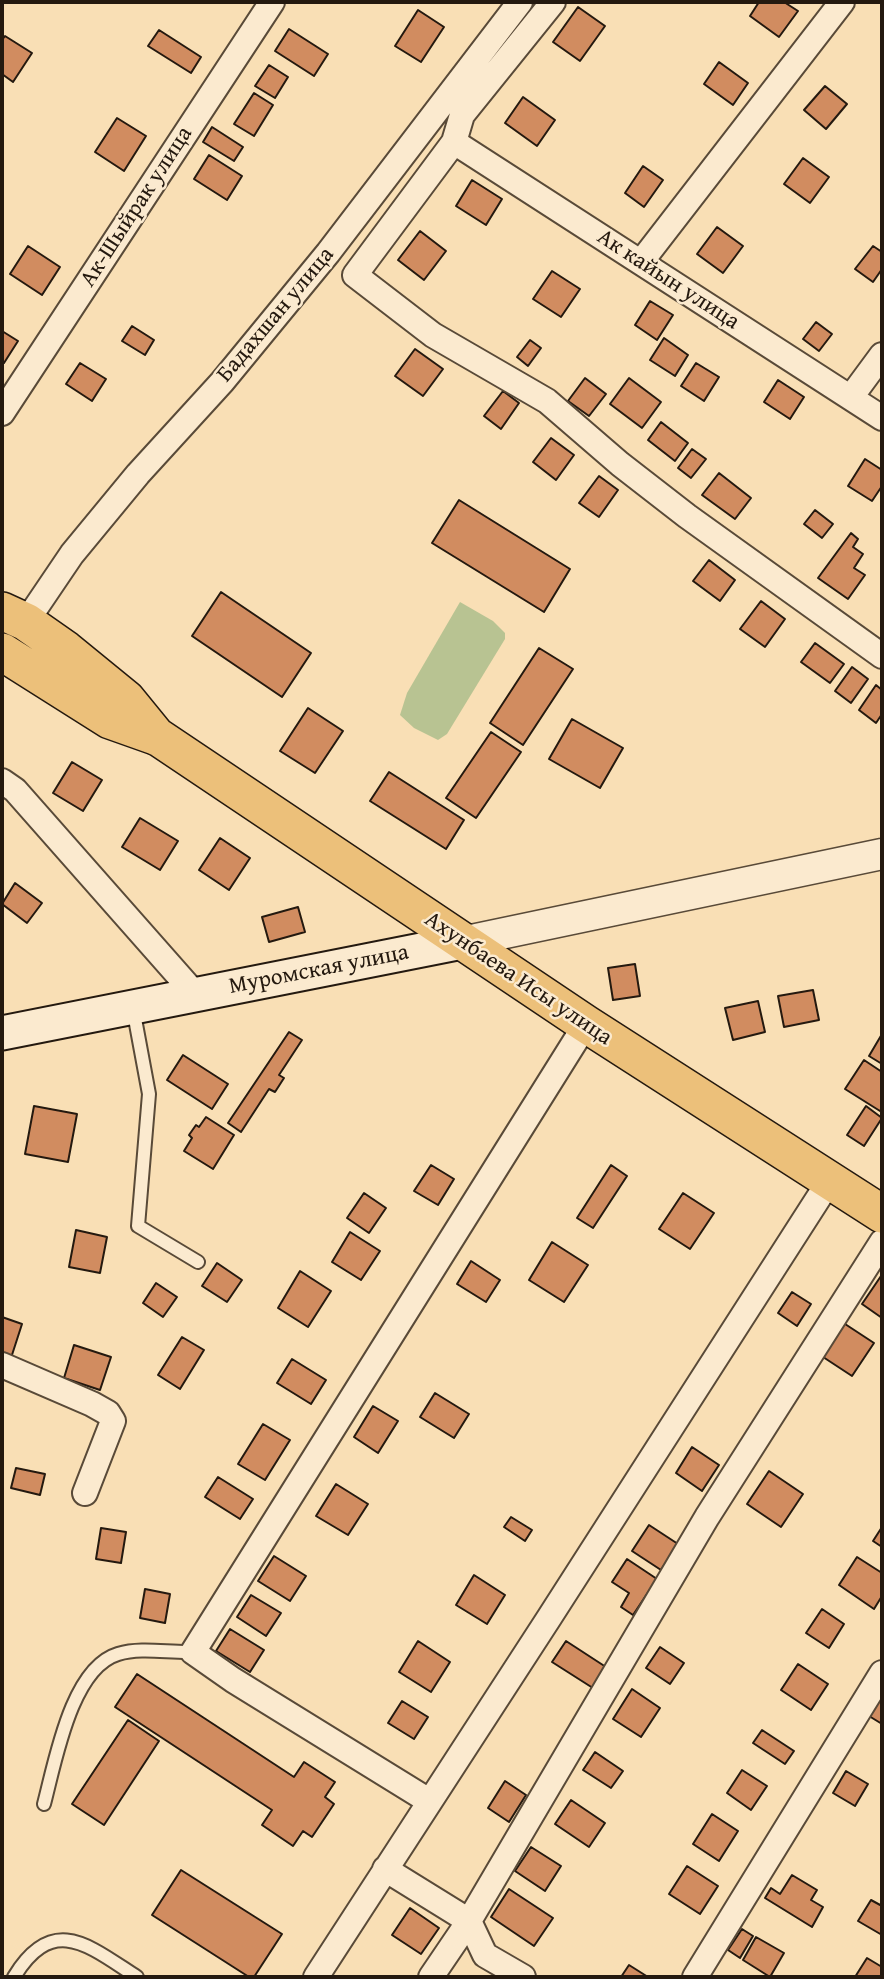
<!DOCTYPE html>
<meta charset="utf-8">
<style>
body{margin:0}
#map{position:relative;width:884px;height:1979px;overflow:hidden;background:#f9dfb5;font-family:"Gentium Book Plus",serif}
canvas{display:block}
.frame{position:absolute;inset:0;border:4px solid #24190f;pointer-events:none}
</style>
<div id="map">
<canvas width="884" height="1979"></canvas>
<div class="frame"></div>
</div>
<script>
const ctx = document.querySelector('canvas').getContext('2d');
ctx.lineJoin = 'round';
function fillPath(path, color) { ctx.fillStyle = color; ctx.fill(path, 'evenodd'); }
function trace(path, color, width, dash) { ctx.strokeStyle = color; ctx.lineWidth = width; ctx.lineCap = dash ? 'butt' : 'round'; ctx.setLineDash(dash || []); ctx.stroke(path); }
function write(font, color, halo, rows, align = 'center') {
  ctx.font = font + ' "Gentium Book Plus",serif'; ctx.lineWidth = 5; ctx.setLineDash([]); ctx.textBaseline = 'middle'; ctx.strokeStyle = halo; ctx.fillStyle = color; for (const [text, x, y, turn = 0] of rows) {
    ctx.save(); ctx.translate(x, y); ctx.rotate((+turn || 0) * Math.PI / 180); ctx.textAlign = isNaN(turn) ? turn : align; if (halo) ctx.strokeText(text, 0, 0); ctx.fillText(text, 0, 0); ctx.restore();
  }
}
const green = new Path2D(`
 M460,602L493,621L505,633V639L447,734L438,740L414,728L400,715L407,693Z`);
const building = new Path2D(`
 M759,2H784L798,11L779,37L750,16Z
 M578,7L605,26L580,61L553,42Z
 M418,10L444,27L421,62L395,46Z
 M289,29L328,54L314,76L275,51Z
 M159,30L201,57L191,73L148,46Z
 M5,36L32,53L13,82L2,74V40Z
 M719,62L748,83L733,105L704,84Z
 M269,65L288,77L275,98L255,86Z
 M825,86L847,104L826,129L804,110Z
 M254,93L273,105L254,136L234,124Z
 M523,97L555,120L537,146L505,123Z
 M117,118L146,136L124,171L95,152Z
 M212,127L243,147L234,161L203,142Z
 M209,155L242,176L227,200L194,179Z
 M803,158L829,177L810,203L784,184Z
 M643,166L663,180L644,207L625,193Z
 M472,180L502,199L486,225L456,206Z
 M717,227L743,246L723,273L697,254Z
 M420,231L446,251L424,280L398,260Z
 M28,246L60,267L42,295L10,274Z
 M873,246L882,252V269L873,282L855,269Z
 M552,271L580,289L561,317L533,299Z
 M650,301L673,315L657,340L635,325Z
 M816,322L832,334L819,351L803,339Z
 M132,326L154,340L145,355L122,341Z
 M2,331L18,341L4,363L2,361Z
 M664,338L688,355L675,376L650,360Z
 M530,340L541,348L528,366L517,357Z
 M415,349L443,369L423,396L395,376Z
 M80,363L106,379L92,401L66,384Z
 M696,363L719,377L704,401L681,386Z
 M585,378L606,394L589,416L568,401Z
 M629,378L661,402L642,428L610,404Z
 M778,380L804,397L790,419L764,402Z
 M503,391L519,403L501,429L484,416Z
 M661,422L688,443L675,461L648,440Z
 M551,438L574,455L556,480L533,462Z
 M692,449L706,459L691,478L678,468Z
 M865,459L882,470V486L872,501L848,486Z
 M719,473L751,498L735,519L702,495Z
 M599,476L618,490L599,517L579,503Z
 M459,500L570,569L544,612L432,543Z
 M815,510L833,524L822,538L804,524Z
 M851,533L858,539L853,547L863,554L854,568L865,575L848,599L818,578Z
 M709,560L735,580L720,601L693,581Z
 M221,592L311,653L282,697L192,636Z
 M761,601L785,619L765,647L740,629Z
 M815,643L844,664L830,683L801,662Z
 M539,648L573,669L523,745L490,723Z
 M852,667L868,679L851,703L835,691Z
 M876,685L882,690V714L876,723L859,710Z
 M308,708L343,731L315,773L280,751Z
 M572,719L623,748L600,788L549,759Z
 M491,732L521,752L476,818L446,798Z
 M72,762L102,780L83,811L53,793Z
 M389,772L464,820L446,849L370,801Z
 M140,818L178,841L160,870L122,847Z
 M220,838L250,858L229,890L199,870Z
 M15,883L42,903L27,923L2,904Z
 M298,907L305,932L269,942L262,917Z
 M635,964L640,996L613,1000L608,968Z
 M813,990L819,1020L784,1027L778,996Z
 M758,1001L765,1032L733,1040L725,1008Z
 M289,1032L302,1040L279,1075L284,1078L275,1092L269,1089L241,1132L228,1123Z
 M882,1034V1064L869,1056Z
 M183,1055L228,1084L212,1109L167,1080Z
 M864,1060L882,1072V1108L880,1111L845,1089Z
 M34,1106L77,1114L68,1162L25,1154Z
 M866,1106L882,1118L864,1146L847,1135Z
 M206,1117L234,1135L213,1169L184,1151L192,1138L189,1135L196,1125L199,1127Z
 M431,1165L454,1179L438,1205L414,1191Z
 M611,1165L627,1176L593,1228L577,1218Z
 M364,1193L386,1208L369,1233L347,1218Z
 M683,1193L714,1213L690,1249L659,1229Z
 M76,1230L107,1237L100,1273L69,1267Z
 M350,1232L380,1251L361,1280L332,1262Z
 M552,1242L588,1265L564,1302L529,1280Z
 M471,1261L500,1280L486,1302L457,1284Z
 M217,1263L242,1280L227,1302L202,1286Z
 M300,1271L331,1291L308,1327L278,1308Z
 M881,1276H882V1318L862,1304Z
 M156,1283L177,1297L163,1317L143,1303Z
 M792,1292L811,1304L797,1326L778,1313Z
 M2,1317L22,1324L11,1358L2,1355Z
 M842,1322L874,1343L852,1376L820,1355Z
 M182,1337L204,1350L180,1389L158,1375Z
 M74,1345L111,1357L100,1390L64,1378Z
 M292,1359L326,1380L311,1404L277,1383Z
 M435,1393L469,1414L454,1438L420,1417Z
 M373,1406L398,1421L378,1453L354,1437Z
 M263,1424L290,1440L265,1480L238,1464Z
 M692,1447L719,1465L702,1491L676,1473Z
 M16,1468L45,1474L40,1495L11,1488Z
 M769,1471L803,1494L781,1527L747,1504Z
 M218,1477L253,1499L240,1519L205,1497Z
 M336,1484L368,1504L348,1535L316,1516Z
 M511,1517L532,1530L525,1541L504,1527Z
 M649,1525L678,1544L661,1570L632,1551Z
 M882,1527V1547L873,1541Z
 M101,1528L126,1532L121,1563L96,1559Z
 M274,1556L306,1576L290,1601L258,1581Z
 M857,1557L882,1573V1596L874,1609L839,1585Z
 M627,1559L657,1579L633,1615L621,1607L629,1593L612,1582Z
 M474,1575L505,1595L487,1624L456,1605Z
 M145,1589L170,1594L165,1623L140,1618Z
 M251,1595L281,1613L266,1636L237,1617Z
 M822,1609L844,1624L829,1648L806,1633Z
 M230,1629L264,1650L250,1672L216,1651Z
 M418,1641L450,1662L431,1692L399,1672Z
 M566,1641L609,1669L596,1690L552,1662Z
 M660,1647L684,1663L670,1684L646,1668Z
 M798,1664L828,1684L811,1710L781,1690Z
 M137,1674L294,1777L304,1762L335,1782L325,1797L334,1804L312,1837L303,1831L293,1846L262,1825L272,1810L115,1707Z
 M632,1689L660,1708L641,1737L613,1719Z
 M882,1693V1724L869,1716Z
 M402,1701L428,1717L414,1739L388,1723Z
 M128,1720L159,1741L104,1825L72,1804Z
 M762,1730L794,1751L785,1764L753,1743Z
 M595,1752L623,1771L611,1788L583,1770Z
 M742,1770L767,1786L751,1810L727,1793Z
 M846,1771L868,1784L855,1806L833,1793Z
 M505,1781L526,1795L509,1822L488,1808Z
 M571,1800L605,1823L589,1847L555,1824Z
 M712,1814L738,1831L719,1861L693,1844Z
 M531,1847L561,1866L545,1891L515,1871Z
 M687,1866L718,1886L700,1914L669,1894Z
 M181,1870L282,1934L254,1977H249L152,1915Z
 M792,1875L817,1890L811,1900L823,1907L812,1927L765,1898L771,1888L780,1894Z
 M509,1889L553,1918L534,1946L491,1917Z
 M871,1900L882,1906V1935L858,1921Z
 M410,1908L439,1928L421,1954L392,1935Z
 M742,1929L753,1936L740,1958L728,1950Z
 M756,1937L784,1953L770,1977L743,1960Z
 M867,1958L882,1967V1977H855Z
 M629,1965L648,1977H621Z`);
const service = new Path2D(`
 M133,1008L149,1094L138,1226L198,1262
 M44,1804C55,1763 71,1668 118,1654C142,1647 168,1653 193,1652
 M14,1977C53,1913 89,1946 137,1977`);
const minor = new Path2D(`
 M553,2L462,115L454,142L355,275L433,335L547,401L620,464L687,516L882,656
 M454,142L882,418
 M641,262L842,2
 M851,397L882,355
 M2,413L272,2
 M26,622L72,554L138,474L222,382L328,253L520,2
 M2,781L15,790L195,994
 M2,1365L92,1404L108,1413L113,1421L85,1493
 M429,1801L233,1680L193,1652L586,1024
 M385,1869L469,1921L485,1955L523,1977
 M316,1977L549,1618L830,1180
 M431,1977L469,1921L707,1517L882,1242
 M695,1977L882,1673`);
const tertiary = new Path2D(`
 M462,942L882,854`);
const secondary = new Path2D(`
 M2,1033L462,942`);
const primary = new Path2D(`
 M2,611L26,622L66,650L126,699L157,737
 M2,652L110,720L158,737L586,1024L882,1214`);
const streetNames = [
 ["Ак-Шыйрак улица",137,207,-57],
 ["Ак кайын улица",668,280,33],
 ["Бадахшан улица",276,315,-50],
 ["Муромская улица",319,970,-11],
 ["Ахунбаева Исы улица",518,979,34]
];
fillPath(green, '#b8c392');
fillPath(building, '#d18c60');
trace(building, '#24190f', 2);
trace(service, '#594a38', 16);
trace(minor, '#594a38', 28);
trace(tertiary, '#594a38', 33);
trace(secondary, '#24190f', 37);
trace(primary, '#24190f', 40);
trace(service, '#fbeacf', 12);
trace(minor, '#fbeacf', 24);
trace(tertiary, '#fbeacf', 30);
trace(secondary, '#fbeacf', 33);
trace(primary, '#ecc07a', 37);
write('23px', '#24190f', '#fbeacf', streetNames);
</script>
